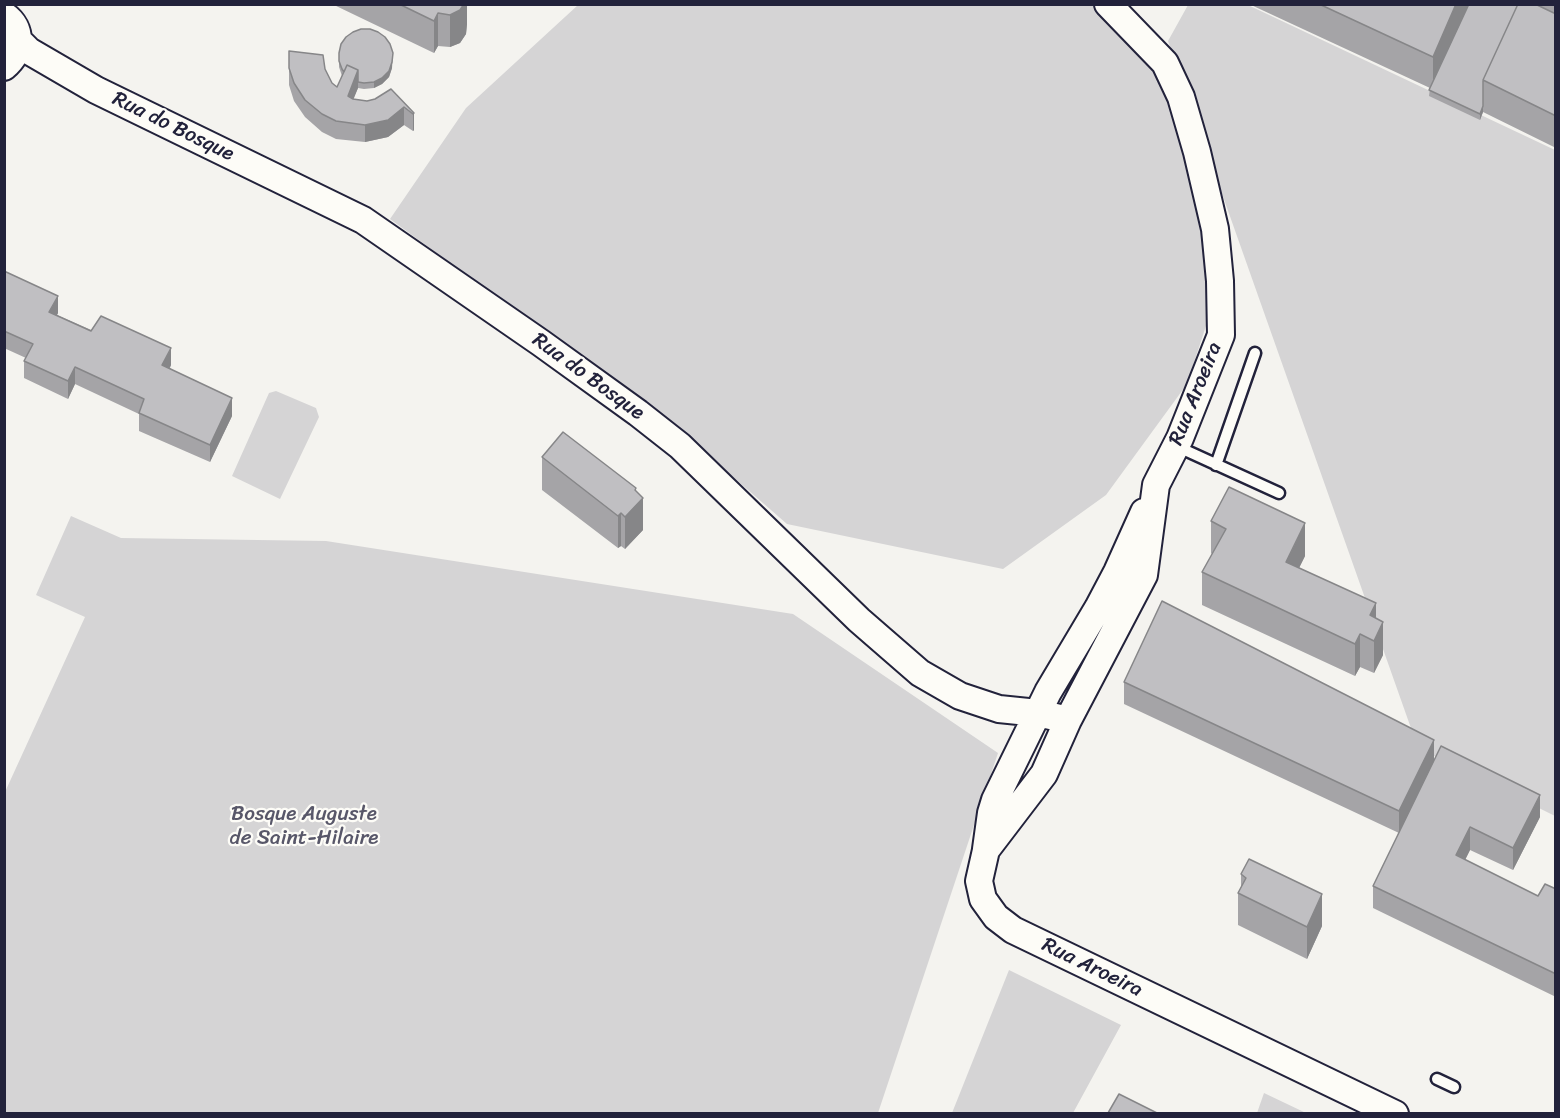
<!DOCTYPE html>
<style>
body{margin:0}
#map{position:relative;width:1560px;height:1118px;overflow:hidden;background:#f4f3ef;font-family:Sriracha,sans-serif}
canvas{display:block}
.frame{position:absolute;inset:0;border:6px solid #22223b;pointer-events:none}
</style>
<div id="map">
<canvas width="1560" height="1118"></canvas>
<div class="frame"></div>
</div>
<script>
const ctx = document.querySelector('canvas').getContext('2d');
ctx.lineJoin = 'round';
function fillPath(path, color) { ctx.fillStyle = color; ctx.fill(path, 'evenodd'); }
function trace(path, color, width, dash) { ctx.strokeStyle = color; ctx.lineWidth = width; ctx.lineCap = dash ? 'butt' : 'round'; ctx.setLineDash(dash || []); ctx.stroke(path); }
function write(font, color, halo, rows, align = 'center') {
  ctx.font = font + ' Sriracha,sans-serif'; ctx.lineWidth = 4.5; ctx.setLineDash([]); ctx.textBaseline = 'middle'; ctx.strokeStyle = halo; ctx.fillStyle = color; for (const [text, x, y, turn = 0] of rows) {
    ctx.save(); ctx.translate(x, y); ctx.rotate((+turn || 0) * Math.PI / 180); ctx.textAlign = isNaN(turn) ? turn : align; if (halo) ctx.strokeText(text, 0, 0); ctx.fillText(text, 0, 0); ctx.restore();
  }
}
const green = new Path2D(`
 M578,5H1095L1156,54L1191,162L1219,286L1187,384L1106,495L1003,569L787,524L684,434L625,387L528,320L390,219L466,108Z
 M1188,5H1248L1555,150V816L1418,748L1168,41Z
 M276,391L316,408L319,417L280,499L232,476L269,393Z
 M71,516L121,538L326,541L793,614L998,753L878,1113L5,1114V792L85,617L36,595Z
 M1009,970L1121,1025L1073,1113H952Z
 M1264,1093L1306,1113H1257Z`);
const service = new Path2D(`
 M1176,446L1279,493
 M1216,465L1255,353
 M1437,1079L1454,1087`);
const tertiary = new Path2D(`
 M1108,4L1165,63L1181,97L1197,152L1215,229L1220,281L1221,335L1180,438L1156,485L1144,575L1068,720L1044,774L986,850L979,881L983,899L996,917L1013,930L1395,1114
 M4,15C24,29 21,53 4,67
 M19,41L29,51L96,90L363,220L541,343L638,413L680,446L859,620L920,673L960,696L999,709L1038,713L1068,720
 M986,849L991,813L995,800L1048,692L1098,608L1117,572L1144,512`);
const wall = new Path2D(`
 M332,4H467V24L466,34L460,43L450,47L438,46L434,53Z
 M1249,4H1556V148L1483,112L1480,120L1429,96L1430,88Z
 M289,51L325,69L332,83L337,87L342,76L339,67V53L392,68L389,77L382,84L374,88L364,89L358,88L353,99L367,101L375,99L391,89L414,113V130L413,131L404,125L388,137L365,142L336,139L322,132L305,117L294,101L289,85Z
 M4,271L58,313L57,315L171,365L170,368L232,416L210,462L139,431V414L75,384L68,399L24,378V361L26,358L4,348Z
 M542,457L636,492L643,530L625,549L621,546L618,548L542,490Z
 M1211,521L1305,556L1299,568L1376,618L1383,655L1374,673L1360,667L1355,676L1202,605V572L1212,554L1211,553Z
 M1124,682L1434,762L1540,817L1513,870L1470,850L1465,860L1538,896L1556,889V997L1373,908V886L1399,833L1124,704Z
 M1241,874L1322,926L1307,959L1238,925V893L1241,887Z`);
const shadedWall = new Path2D(`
 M464,4H467V24L466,34L460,43L450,47V15Z
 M1456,4H1469L1433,89V57Z
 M438,13V46L434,53V21Z
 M393,53L392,68L389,77L382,84L374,88V82Z
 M358,70V88L348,113V96Z
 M1483,106V112L1480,120V114Z
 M404,107V125L388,137L365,142V125Z
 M414,113V130L413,131V114Z
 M58,296V313L49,329V312Z
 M171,348V365L162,382V365Z
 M75,367V384L68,399V381Z
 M232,398V416L210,462V445Z
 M636,488V505L643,498V530L625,549V517Z
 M621,513V546L618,548V516Z
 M1305,523V556L1286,594V562Z
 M1376,603V635L1370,615Z
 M1383,622V655L1374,673V641Z
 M1360,634V667L1355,676V644Z
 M1434,740V762L1399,833V811Z
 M1540,795V817L1513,870V848Z
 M1470,827V850L1456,878V855Z
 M1322,894V926L1307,959V927Z`);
const building = new Path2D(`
 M399,4H464L460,10L450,15L438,13L434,21Z
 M1319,4H1456L1433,57Z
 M1469,4H1518L1483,80V106L1480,114L1429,90Z
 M1518,4H1535L1556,14V116L1483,80Z
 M361,29H370L378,32L385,37L390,44L393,53L392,62L389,71L382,78L374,82L364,83L358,82V70L347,65L344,72L342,69L339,61V53L341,44L346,37L353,32Z
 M289,51L323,55L325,69L332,83L337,87L347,65L358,70L348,96L353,99L367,101L375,99L391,89L414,113L413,114L404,107L388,120L365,125L336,121L322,114L305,100L294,83L289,68Z
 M4,271L58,296L49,312L91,331L101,316L171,348L162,365L232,398L210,445L139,413L144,399L75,367L68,381L24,361L33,344L4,331Z
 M563,432L636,488L635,490L643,498L625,517L621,513L618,516L542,457Z
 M1229,487L1305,523L1286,562L1376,603L1370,615L1383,622L1374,641L1360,634L1355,644L1202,572L1226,529L1211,521Z
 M1162,601L1434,740L1399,811L1124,682Z
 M1441,746L1540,795L1513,848L1470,827L1456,855L1538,896L1545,884L1556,889V974L1373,886Z
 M1249,859L1322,894L1307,927L1238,893L1246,878L1241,874Z
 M1119,1094L1157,1113H1108Z`);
const streetNames = [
 ["Rua do Bosque",173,127,26],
 ["Rua do Bosque",588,377,36],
 ["Rua Aroeira",1196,394,-68],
 ["Rua Aroeira",1092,968,26]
];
const parkNames = [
 ["Bosque Auguste",304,815],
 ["de Saint-Hilaire",304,839]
];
fillPath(green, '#d5d4d5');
trace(service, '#22223b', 15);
trace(tertiary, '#22223b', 30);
trace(service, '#fdfcf7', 10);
trace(tertiary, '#fdfcf7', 26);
fillPath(wall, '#a5a4a7');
fillPath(shadedWall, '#868688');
fillPath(building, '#c0bfc2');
trace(building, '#868688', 1.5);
write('21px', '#22223b', '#fdfcf7', streetNames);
write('21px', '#585769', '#fdfcf7', parkNames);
</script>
